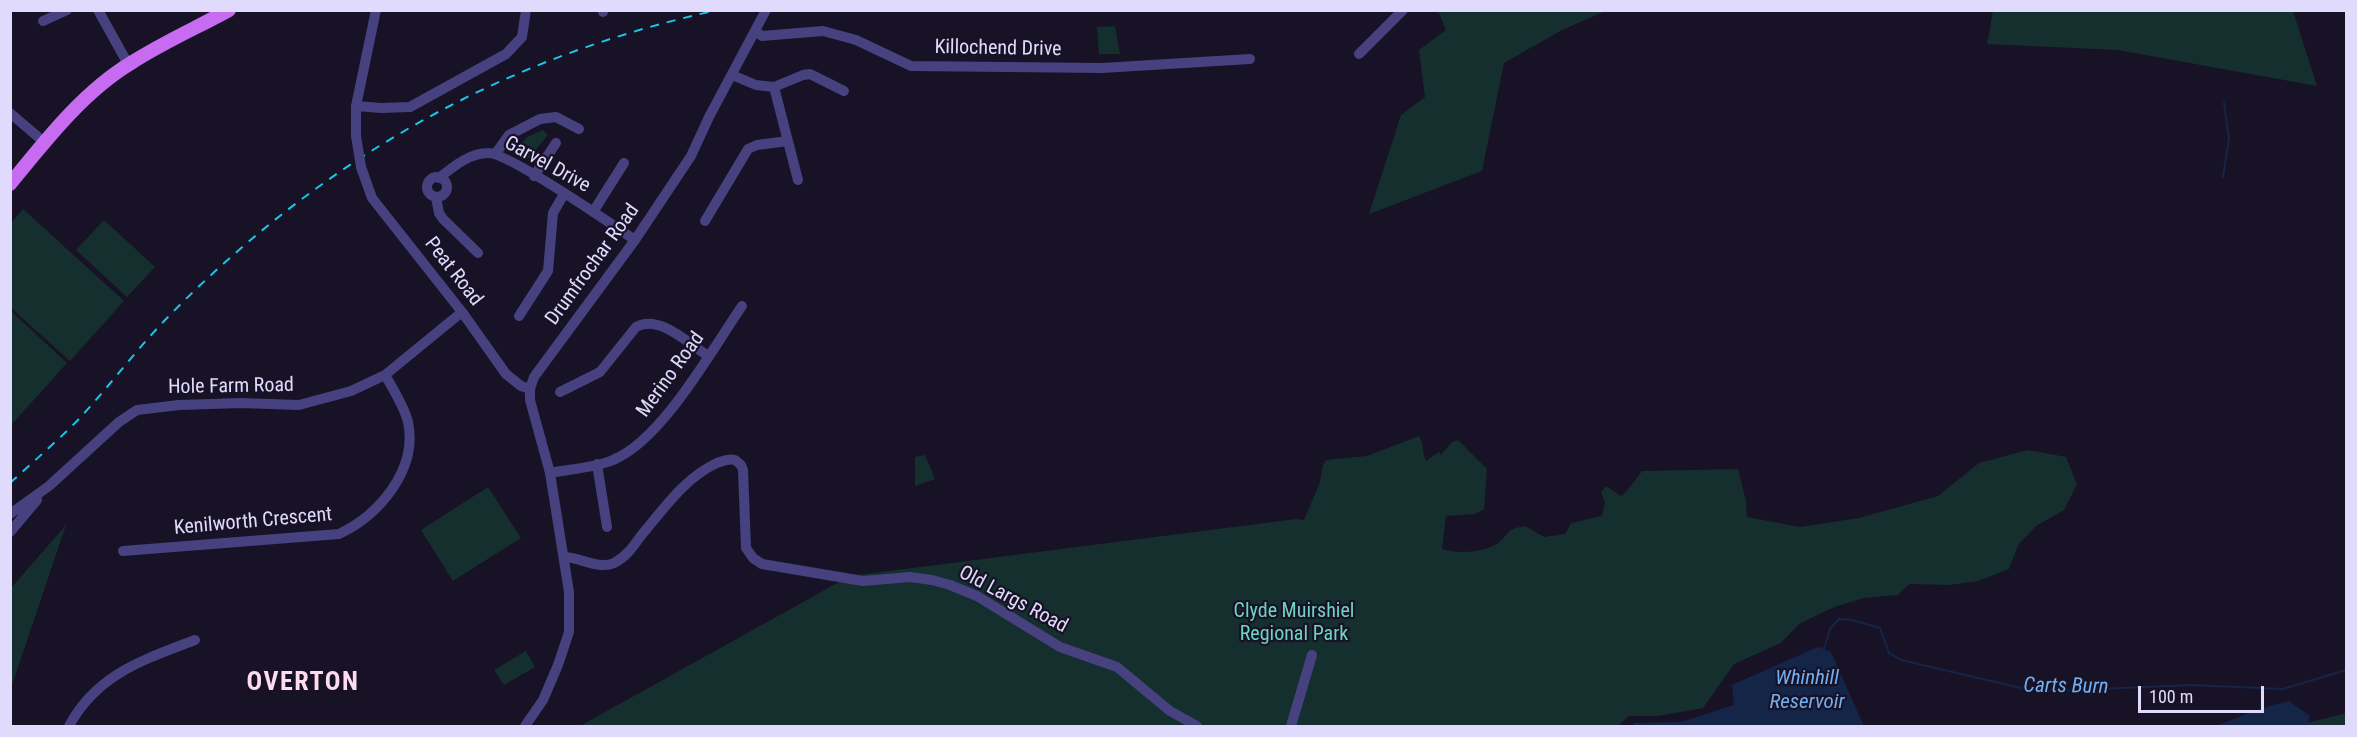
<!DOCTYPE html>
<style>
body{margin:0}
#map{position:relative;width:2357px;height:737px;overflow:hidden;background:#171226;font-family:"Roboto Condensed",sans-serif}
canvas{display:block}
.frame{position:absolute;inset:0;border:12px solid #e0dafc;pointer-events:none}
.scale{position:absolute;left:2138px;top:686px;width:126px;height:27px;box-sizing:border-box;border:3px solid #e0dafc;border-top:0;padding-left:8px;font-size:18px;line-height:21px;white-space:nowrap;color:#e0dafc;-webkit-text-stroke:4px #171226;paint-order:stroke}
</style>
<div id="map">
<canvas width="2357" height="737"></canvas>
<div class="frame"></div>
<div class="scale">100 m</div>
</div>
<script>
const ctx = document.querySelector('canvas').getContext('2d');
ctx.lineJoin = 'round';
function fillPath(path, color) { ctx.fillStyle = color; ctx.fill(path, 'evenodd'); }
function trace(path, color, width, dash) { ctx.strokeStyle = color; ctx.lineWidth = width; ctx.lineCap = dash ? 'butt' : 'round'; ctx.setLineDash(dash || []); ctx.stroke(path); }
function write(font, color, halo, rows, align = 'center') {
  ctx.font = font + ' "Roboto Condensed",sans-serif'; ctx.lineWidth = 4.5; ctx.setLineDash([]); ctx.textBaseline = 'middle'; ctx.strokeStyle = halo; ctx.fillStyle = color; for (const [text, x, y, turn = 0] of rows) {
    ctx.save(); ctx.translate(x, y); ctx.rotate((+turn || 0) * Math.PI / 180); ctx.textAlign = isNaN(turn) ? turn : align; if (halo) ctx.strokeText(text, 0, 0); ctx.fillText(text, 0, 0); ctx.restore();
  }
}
const green = new Path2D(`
 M1438,11H1606L1562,30L1504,63L1482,171L1369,214L1401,115L1425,97L1419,50L1446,30Z
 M1993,11H2293L2317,86L2118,50L1987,44Z
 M1115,26L1120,54H1099L1097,27Z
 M543,130L548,135L528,159L516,149L527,137Z
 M23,209L124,301L70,361L11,308V223Z
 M104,220L155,267L127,297L76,250Z
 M11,311L67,363L13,423L10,421Z
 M1419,436C1424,444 1422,453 1426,461L1439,452L1441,455L1452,442L1458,440L1487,469L1484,509L1475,514L1446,516L1442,549C1459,554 1483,553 1498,543C1512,532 1503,530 1525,526L1544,537L1565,534L1571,523L1602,516L1605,502L1601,492L1606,486L1621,496L1627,491L1642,471L1738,469L1746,501L1747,517L1800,527L1859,518L1938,496L1979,463L2028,450L2066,457L2077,484L2064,510L2036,526L2018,545L2009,569L1978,581L1949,585L1909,584L1898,595L1864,598L1834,607L1799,624L1781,643L1734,664L1703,708L1658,716H1629L1618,726H580L850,576L1296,519L1304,520L1320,482L1323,465L1326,460L1367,456Z
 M925,455L935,479L915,486V457Z
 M488,487L521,538L453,581L421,530Z
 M66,525L11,688V588Z
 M526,651L535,667L504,685L494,670Z
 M2346,713V726H2295Z`);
const water = new Path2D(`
 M1818,647L1831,652L1864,726H1632L1634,723L1681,722L1734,705L1732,685Z
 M2289,701L2309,715V726H2216L2259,709Z`);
const stream = new Path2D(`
 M2223,177L2229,138L2224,103
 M1824,649L1830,629L1839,619L1852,620L1880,628L1889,653L1901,660L2021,688L2051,691L2192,685L2283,689L2346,670`);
const minor = new Path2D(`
 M98,10L128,64
 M603,10V12
 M43,21L67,10
 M755,31L762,36L823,31L856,40L911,66L1102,68L1250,59
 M1359,54L1403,10
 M732,75L756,85L774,87L803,75L810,74L844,91
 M774,87L798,180
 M356,106L381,108L410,107L506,54L522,37L526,10
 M10,113L44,142
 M356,136V106L376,10
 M496,153L509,135L540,119L556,117L579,129
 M361,167L372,198L462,312L506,374L521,386L530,389
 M534,176L556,143
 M427 187a10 10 0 1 1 20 0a10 10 0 1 1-20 0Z
 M439,178C453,167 469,153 488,153C507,152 613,225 635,240
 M436,197L439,213L443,219L478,253
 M593,212L624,163
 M705,221L748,149L757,145L788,141
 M519,316L548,271L553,213L564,194
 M560,392L600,372L636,327C659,314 688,343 708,356
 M597,464L607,527
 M550,473C570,469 595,468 613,460C662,440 711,351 742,306
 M10,514L49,486L119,422L137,410L179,405L241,403L299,405L351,391L385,375L462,312
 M10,532L37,500
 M123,551L339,534C379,515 418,470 408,422C404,406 393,389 385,375
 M564,557C579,557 599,570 614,563C626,557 633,547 640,537C663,510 684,478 717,463C723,461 728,458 735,460L741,465L743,470L746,548L753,558L762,564L863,581L910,577L932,580L950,585L977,596L1060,647L1117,667L1170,711L1197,726
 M69,726C97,674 143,660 195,640
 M525,726L543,700L558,665L569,632V592L550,473L530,400V389L534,377L635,240L691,156L709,117L766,10
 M1291,726L1312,655`);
const major = new Path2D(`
 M10,184C45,141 83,92 131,63C162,43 196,28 229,10`);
const rail = new Path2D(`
 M10,483C33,462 56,442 77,421C108,388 135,351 167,318C321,160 502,57 718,10`);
const minorBridge = new Path2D(`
 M356,136L361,167`);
const streetNames = [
 ["Killochend Drive",998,49,1],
 ["Garvel Drive",547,165,29],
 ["Drumfrochar Road",593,265,-54],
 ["Peat Road",453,272,52],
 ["Merino Road",671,375,-54],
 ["Hole Farm Road",231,387,-1],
 ["Kenilworth Crescent",253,522,-5],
 ["Old Largs Road",1013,600,28]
];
const parkNames = [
 ["Clyde Muirshiel",1294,612],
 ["Regional Park",1294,635]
];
const waterNames = [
 ["Whinhill",1807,679],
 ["Reservoir",1807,703],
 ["Carts Burn",2066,687,1]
];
const districtNames = [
 ["OVERTON",303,683]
];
fillPath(green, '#152f2f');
fillPath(water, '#142548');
trace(stream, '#142548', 2);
trace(minor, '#484180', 10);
trace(major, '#c76cf1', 14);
trace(rail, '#18c7e9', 2, [9, 8]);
trace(minorBridge, '#484180', 10);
write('20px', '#e0dafc', '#171226', streetNames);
write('20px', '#6cd5c2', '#171226', parkNames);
write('italic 21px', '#72aff2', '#171226', waterNames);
ctx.letterSpacing = '1.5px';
write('bold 26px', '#fcdcee', '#171226', districtNames);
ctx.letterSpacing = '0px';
</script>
